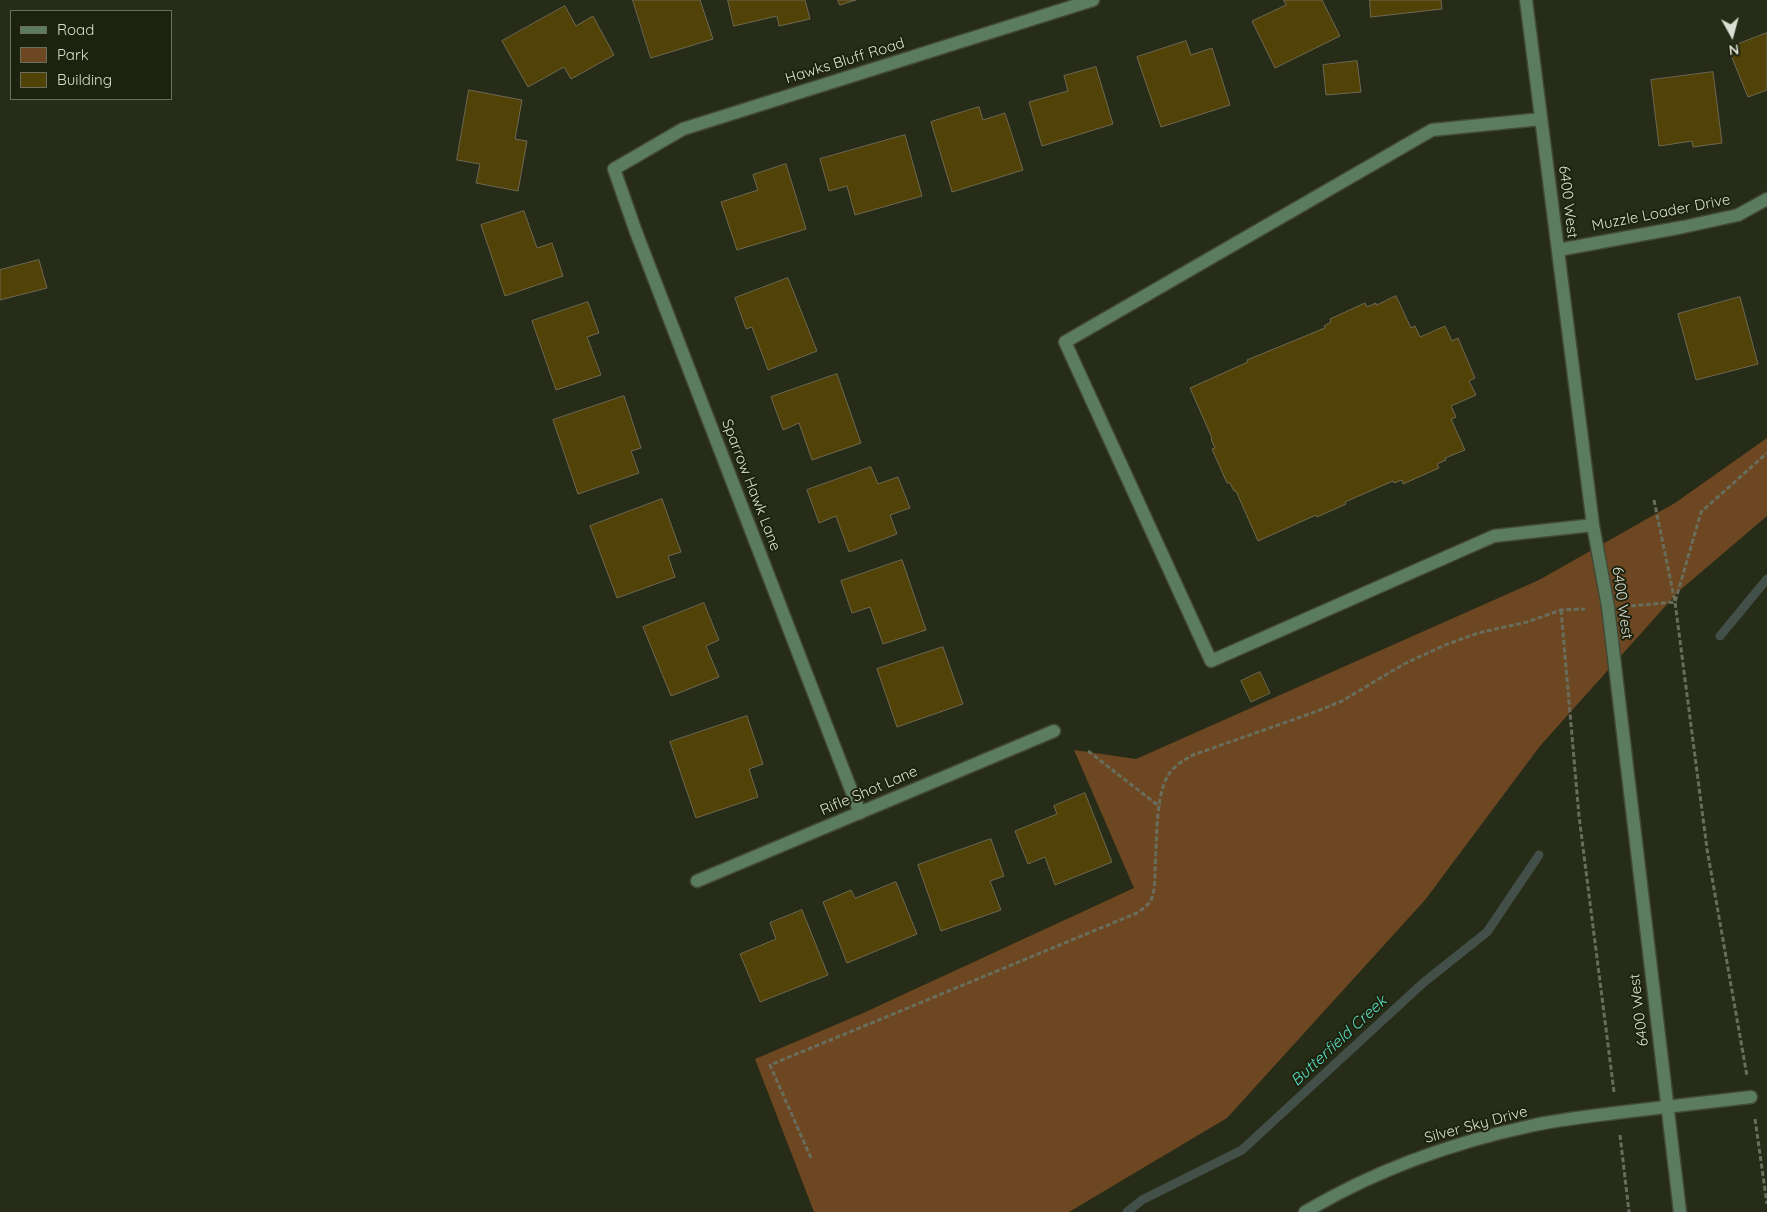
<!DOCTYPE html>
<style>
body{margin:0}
#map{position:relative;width:1767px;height:1212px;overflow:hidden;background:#262c18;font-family:Quicksand,sans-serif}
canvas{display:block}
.legend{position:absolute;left:10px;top:10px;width:162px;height:90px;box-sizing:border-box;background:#1d220e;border:1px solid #696e5d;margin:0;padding:6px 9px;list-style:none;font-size:15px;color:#dbdfd3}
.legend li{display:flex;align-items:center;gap:10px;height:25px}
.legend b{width:25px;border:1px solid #696e5d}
.north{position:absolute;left:1707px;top:10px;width:50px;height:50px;-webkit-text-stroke:4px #1d220e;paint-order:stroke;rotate:173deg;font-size:14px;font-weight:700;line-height:20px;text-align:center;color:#dbdfd3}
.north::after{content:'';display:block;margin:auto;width:18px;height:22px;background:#dbdfd3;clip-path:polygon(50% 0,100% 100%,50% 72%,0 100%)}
</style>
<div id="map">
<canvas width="1767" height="1212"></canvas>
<ul class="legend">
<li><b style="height:6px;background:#5c7c62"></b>Road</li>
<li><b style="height:14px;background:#6d4721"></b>Park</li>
<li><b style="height:14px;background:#514208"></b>Building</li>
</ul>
<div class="north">N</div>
</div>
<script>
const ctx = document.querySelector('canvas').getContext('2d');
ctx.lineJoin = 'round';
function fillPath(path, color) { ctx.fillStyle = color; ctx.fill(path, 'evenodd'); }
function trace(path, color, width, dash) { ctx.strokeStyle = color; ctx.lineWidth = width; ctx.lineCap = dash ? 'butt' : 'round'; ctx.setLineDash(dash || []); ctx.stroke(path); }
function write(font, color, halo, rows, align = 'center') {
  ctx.font = font + ' Quicksand,sans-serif'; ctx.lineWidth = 4; ctx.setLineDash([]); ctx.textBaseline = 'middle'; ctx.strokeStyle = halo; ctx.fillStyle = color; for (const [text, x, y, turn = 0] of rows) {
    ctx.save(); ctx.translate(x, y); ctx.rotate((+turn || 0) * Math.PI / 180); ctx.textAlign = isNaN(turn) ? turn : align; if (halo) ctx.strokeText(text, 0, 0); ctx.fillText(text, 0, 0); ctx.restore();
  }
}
const green = new Path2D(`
 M1767,438V516L1679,591L1540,746L1425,900L1227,1118L1069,1212H814L755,1059L861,1014L1134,888L1074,750L1136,759L1539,580L1675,503Z`);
const stream = new Path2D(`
 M1720,636L1767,579
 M1127,1212L1142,1200L1242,1150L1423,983L1487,932L1539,855`);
const building = new Path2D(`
 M633,0H700L713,39L651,58Z
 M728,0H805L810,19L779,26L777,16L734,26Z
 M838,0H856L840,5Z
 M1284,0H1322L1340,36L1275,68L1252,21L1286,5Z
 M1370,0H1441L1442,9L1371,17Z
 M565,6L576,26L593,16L614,55L571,79L564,67L528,87L502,41Z
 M1767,33V90L1748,97L1728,48Z
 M1186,41L1191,55L1212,48L1230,105L1161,127L1137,57Z
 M1357,61L1361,92L1326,95L1323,65Z
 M1096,67L1113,124L1042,146L1029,102L1068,91L1064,76Z
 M1713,72L1722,143L1693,147L1692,141L1659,146L1651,80Z
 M469,90L522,100L515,139L527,141L518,191L476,183L480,164L457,160Z
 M979,107L983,120L1005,113L1023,170L952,192L931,122Z
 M905,135L922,196L855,215L847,186L829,191L820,159Z
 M786,164L806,229L737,250L721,202L758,190L753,175Z
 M524,211L537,248L552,243L563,276L505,296L481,225Z
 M39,260L47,288L0,300V270Z
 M788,278L817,351L768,370L752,327L746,329L735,298Z
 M1396,296L1411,328L1415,326L1420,337L1445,326L1452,341L1458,338L1475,378L1469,381L1476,395L1451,406L1456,417L1451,419L1465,450L1445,458L1446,460L1437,464L1439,468L1403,484L1402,480L1394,483L1393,481L1345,502L1346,504L1317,517L1316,515L1258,541L1236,491H1234L1230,483H1227L1212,449L1215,448L1211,439L1212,438L1190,388L1248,362L1247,360L1325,328L1324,326L1331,322L1330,319L1365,303L1367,307L1376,303V305Z
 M1740,297L1758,364L1696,380L1678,314Z
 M588,302L599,333L587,337L601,375L556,390L532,321Z
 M837,374L861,443L812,460L799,423L783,430L771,397Z
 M624,396L641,448L631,451L639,473L578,494L553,420Z
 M871,467L878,484L898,477L910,508L890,515L897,534L849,552L836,516L819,523L807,490Z
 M662,499L681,552L668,556L675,577L617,598L590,526Z
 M902,560L926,630L883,644L870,607L852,613L841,581Z
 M704,603L719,640L706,646L719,677L671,696L643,627Z
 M943,647L963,704L897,727L877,669Z
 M1260,672L1270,693L1251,702L1241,681Z
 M747,716L763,764L749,769L758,797L696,818L670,742Z
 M1085,793L1112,862L1055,885L1045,857L1028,864L1015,831L1057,814L1054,806Z
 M991,839L1004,876L990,881L1001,910L941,931L918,865Z
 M896,882L917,934L847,963L823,902L851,890L855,898Z
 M802,910L828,975L760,1002L740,954L776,939L770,923Z`);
const path = new Path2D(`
 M1654,500L1675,602L1707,849L1747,1076
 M1631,606L1675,602L1701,512L1767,453
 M1561,610L1579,816L1614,1092
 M1088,751L1160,807
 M1755,1119L1767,1204
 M1620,1135L1629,1212
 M811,1158L770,1065L1137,913C1142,909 1149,905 1151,900C1155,891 1155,879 1155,869C1157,845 1155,793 1169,774C1175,765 1184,760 1193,755L1315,712L1342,701L1404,664L1445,645L1478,633L1527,622L1561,610L1585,609`);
const minor = new Path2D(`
 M1526,0L1593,525L1608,607L1680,1212
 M1541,119L1432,130L1065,342L1211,661L1494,536L1593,525
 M1558,250L1683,227L1738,215L1767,199
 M860,813L636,232L614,169L683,129L1093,0
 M697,881L1054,731
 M1305,1212C1374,1171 1451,1143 1530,1126C1560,1119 1592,1116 1623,1112C1666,1107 1708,1102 1751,1097`);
const streetNames = [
 ["Hawks Bluff Road",845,61,-17],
 ["6400 West",1568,202,83],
 ["Muzzle Loader Drive",1661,213,-11],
 ["Sparrow Hawk Lane",751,485,69],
 ["6400 West",1622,603,82],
 ["Rifle Shot Lane",869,791,-23],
 ["6400 West",1639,1010,-97],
 ["Silver Sky Drive",1476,1125,-15]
];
const waterNames = [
 ["Butterfield Creek",1339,1041,-43]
];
fillPath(green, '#6d4721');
trace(stream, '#434f49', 9);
fillPath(building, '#514208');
trace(building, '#6f6851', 1);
trace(minor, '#434936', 15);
trace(path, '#686d5c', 3, [5, 2.5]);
trace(minor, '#5c7c62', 12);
write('15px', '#dbdfd3', '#1d220e', streetNames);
write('italic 16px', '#58dfc6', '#1d220e', waterNames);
</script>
